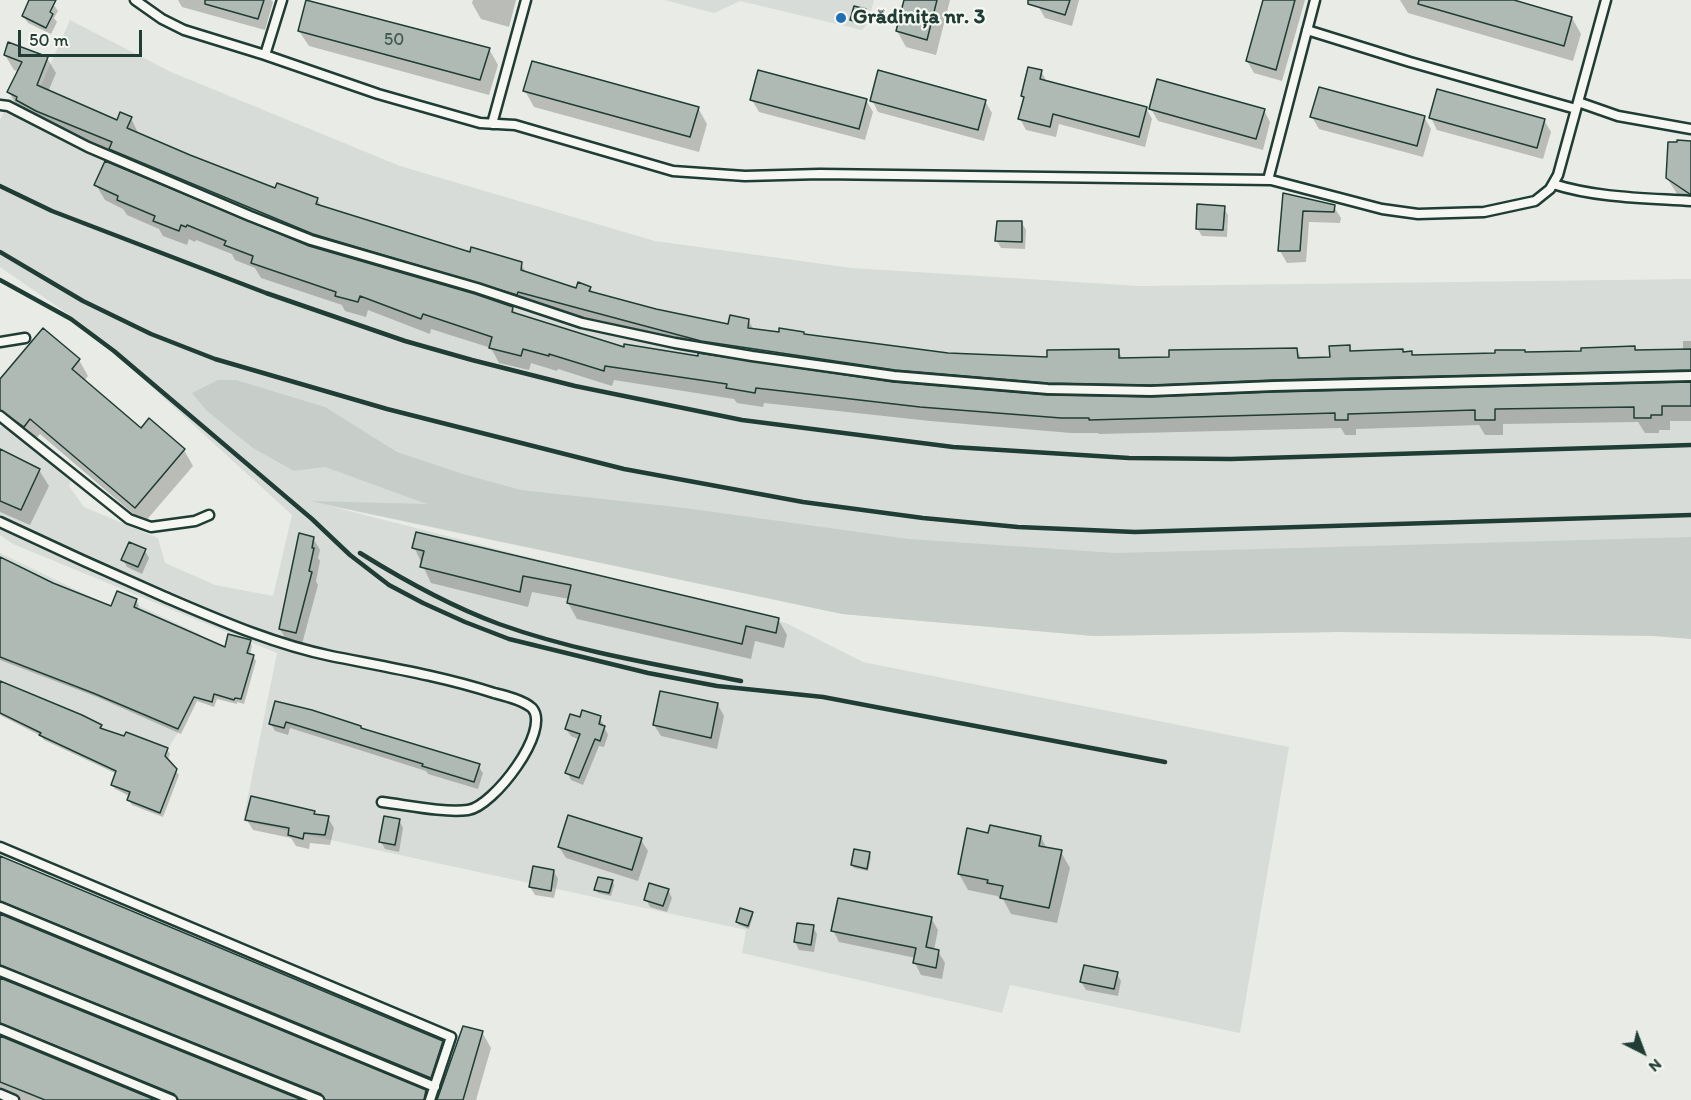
<!DOCTYPE html>
<meta charset="utf-8">
<style>
body{margin:0}
#map{position:relative;width:1691px;height:1100px;overflow:hidden;background:#e9ebe7;font-family:Itim,sans-serif}
canvas{display:block}
.north{position:absolute;left:1613px;top:1022px;width:60px;height:60px;-webkit-text-stroke:4px #f6f6f2;paint-order:stroke;rotate:138deg;font-size:16px;font-weight:700;line-height:24px;text-align:center;color:#1f3d34}
.north::after{content:'';display:block;margin:auto;width:21px;height:27px;background:#1f3d34;clip-path:polygon(50% 0,100% 100%,50% 72%,0 100%)}
.scale{position:absolute;left:18px;top:30px;width:124px;height:27px;box-sizing:border-box;border:3px solid #1f3d34;border-top:0;padding-left:8px;font-size:18px;line-height:21px;white-space:nowrap;color:#1f3d34;-webkit-text-stroke:4px #f6f6f2;paint-order:stroke}
</style>
<div id="map">
<canvas width="1691" height="1100"></canvas>
<div class="north">N</div>
<div class="scale">50 m</div>
</div>
<script>
const ctx = document.querySelector('canvas').getContext('2d');
ctx.lineJoin = 'round';
function fillPath(path, color) { ctx.fillStyle = color; ctx.fill(path, 'evenodd'); }
function trace(path, color, width, dash) { ctx.strokeStyle = color; ctx.lineWidth = width; ctx.lineCap = dash ? 'butt' : 'round'; ctx.setLineDash(dash || []); ctx.stroke(path); }
function write(font, color, halo, rows, align = 'center') {
  ctx.font = font + ' Itim,sans-serif'; ctx.lineWidth = 4.5; ctx.setLineDash([]); ctx.textBaseline = 'middle'; ctx.strokeStyle = halo; ctx.fillStyle = color; for (const [text, x, y, turn = 0] of rows) {
    ctx.save(); ctx.translate(x, y); ctx.rotate((+turn || 0) * Math.PI / 180); ctx.textAlign = isNaN(turn) ? turn : align; if (halo) ctx.strokeText(text, 0, 0); ctx.fillText(text, 0, 0); ctx.restore();
  }
}
const built = new Path2D(`
 M664,0H874L868,23L862,30L740,1L714,13Z
 M70,20L171,72L400,166L655,241L852,268L1140,286L1691,279V631L1336,632L1094,636L842,614L330,506L786,623L863,662L1289,747L1240,1033L1010,985L1002,1013L742,953L746,930L243,821L277,653L13,544L0,535V426L45,444L76,468L69,486L84,507L158,538L165,563L215,585L273,596L292,515L84,325L0,267V120L11,96L21,100L30,80L41,85Z
 M0,553L110,606L118,590L137,598L135,604L200,634L194,647L203,672L178,733L165,753L175,766L168,790L159,811L128,797L112,783L117,770L0,714Z`);
const green = new Path2D(`
 M218,380H236L325,407L397,452L463,474L521,490L685,508L909,539L1116,553L1691,537V639L1653,636L1336,632L1094,636L842,614L310,501L427,504L325,467L294,471L253,448L207,411L192,393Z`);
const shadow = new Path2D(`
 M31,0H46L53,4L58,11L54,18L57,22L51,34L28,23L23,16Z
 M178,0H271L273,2L265,30L182,7Z
 M473,0H516L509,27L481,19L472,3Z
 M906,0H950L936,55L906,47L897,31Z
 M1040,0H1079L1072,26L1045,18L1038,6Z
 M1264,0H1305L1282,81L1254,73L1247,61Z
 M1400,0H1508L1572,18L1581,34L1573,61L1408,13Z
 M865,10L867,14L863,26L853,23L851,20Z
 M299,31L489,49L498,65L489,95L309,46Z
 M5,55L47,58L56,73L48,92L118,122L131,118L139,135L276,190L317,199L322,208L471,254L521,264L527,274L577,290L590,288L593,293L656,311L730,326L748,320L754,330L947,354L1048,359L1118,350L1123,360L1171,359L1296,349L1302,359L1332,358L1349,346L1352,352L1403,351L1413,357L1582,352L1634,348L1636,351L1683,350V341H1691V421H1670V430H1659V433H1645L1638,422L1503,424V435H1485L1479,425L1356,429V435H1345L1341,428L1099,434L1098,433H1071L930,421L764,403L763,407L737,403L734,399L614,380L612,386L558,369L557,371L531,363L529,370L499,363L491,348L431,329L430,334L368,310L366,317L345,311L342,305L261,278L255,268L235,260L232,254L196,240L195,242L189,239L187,245L163,236L159,229L127,215L123,209L105,200L96,185L326,253L327,251L120,164L114,153L18,107L9,92L19,72L14,70ZM510,305L525,309L526,306L700,353L699,357L625,349L517,315Z
 M1041,71L1047,82L1146,108L1152,119L1145,147L1059,124L1056,137L1026,130L1020,119L1025,100L1023,96Z
 M525,91L698,108L707,124L699,152L534,107Z
 M752,100H866L873,112L865,140L759,112Z
 M872,100L985,101L992,113L984,141L878,112Z
 M1151,109L1264,110L1270,122L1263,150L1158,121Z
 M1312,117H1424L1431,129L1423,157L1319,129Z
 M1431,118L1544,120L1551,132L1543,159L1437,130Z
 M1691,142V204L1677,194L1667,178Z
 M1284,195L1334,207L1341,218L1340,223L1309,222L1306,262L1287,263L1280,251Z
 M1224,208L1228,215L1227,237L1202,236L1197,228Z
 M1022,223L1026,230L1025,249L1001,248L997,241Z
 M43,330L79,360L88,376L84,381L141,430L184,450L193,466L144,523L40,434L33,442L0,416V381Z
 M0,451L39,470L49,486L30,525L0,512Z
 M313,538L320,550L318,558L320,561L316,581L318,585L302,644L287,641L280,629Z
 M414,547L778,619L787,635L784,648L755,641L751,659L577,619L568,603L569,599L532,592L528,607L431,583Z
 M145,551L149,558L142,574L127,567L123,560Z
 M0,559L52,585L111,608L136,600L139,605L137,610L226,649L250,641L252,646L250,655L253,656L256,661L244,704L237,702V704L217,699L214,707L197,701L181,734L97,697L0,660Z
 M0,682L100,726L103,730L167,749L170,754L167,761L179,775L163,817L132,805L129,800L130,796L115,789L112,784L117,774L44,740L41,736L0,715Z
 M276,703L360,727L362,730L478,766L483,773L478,789L428,774L426,771L290,728L288,735L275,731L271,724Z
 M718,705L724,716L717,749L661,736L654,725Z
 M600,718L608,735L604,747L599,746L583,785L571,780L567,772L580,740L571,736L566,729Z
 M314,812L316,816L328,818L334,828L330,845L310,843L309,849L296,846L291,838L253,830L247,820Z
 M399,820L403,828L399,852L385,849L381,842Z
 M968,830L989,834L1041,837L1047,849L1061,852L1070,868L1057,923L1011,914L1003,899L997,896L968,890L959,874Z
 M641,840L648,851L638,881L566,858L559,847Z
 M869,853L871,857L868,871L854,868L852,865Z
 M0,859L442,1042L452,1059L482,1032L491,1048L476,1100H438L440,1094L12,916L4,917L425,1092L430,1100H308L12,980L4,981L298,1100H162L12,1038L4,1039L151,1100H0Z
 M554,871L558,879L554,898L535,895L530,887Z
 M612,881L614,885L611,896L598,893L596,889Z
 M668,890L672,898L667,912L650,907L646,899Z
 M752,913L753,916L749,929L739,925L737,922Z
 M931,918L938,930L934,950L938,951L945,963L942,979L921,975L915,963L916,958L839,942L833,930Z
 M813,927L817,934L814,952L799,950L795,942Z
 M1117,974L1121,981L1118,996L1086,990L1081,982Z`);
const building = new Path2D(`
 M29,0H56L50,12L53,14L46,28L22,16Z
 M205,0H264L258,19L205,4Z
 M306,0L490,48L480,80L298,31Z
 M904,0H937L927,40L896,31Z
 M1028,0H1070L1065,15L1028,4Z
 M1263,0H1295L1276,70L1246,61Z
 M1419,0H1514L1572,17L1564,46L1418,4Z
 M854,6L866,9L862,23L850,20Z
 M8,42L48,57L37,85L117,120L120,112L132,117L127,128L190,155L275,188L277,183L318,198L316,204L470,252L471,247L522,262L521,270L576,288L578,282L591,287L589,291L656,309L728,324L730,315L749,319L748,328L779,332V328L804,332V334L948,353L1047,357V350L1119,349V358L1169,357V350L1297,348L1298,358L1330,357L1329,346L1350,345V351L1403,349V352L1412,351V355L1495,353V350H1525V352L1581,351V348L1635,346V350L1691,349V370L1274,380L1151,385L1048,383L895,370L701,341L518,292L517,295L313,234L109,149L112,142L36,111L16,100L17,97L7,92L22,62L4,55Z
 M532,61L699,107L690,137L523,91Z
 M1028,67L1042,70L1040,79L1147,107L1139,137L1053,114L1050,127L1018,119L1024,97L1021,96Z
 M758,70L867,99L859,129L750,100Z
 M878,70L986,100L978,130L870,101Z
 M1157,79L1265,109L1256,139L1149,109Z
 M1319,87L1425,116L1417,146L1310,117Z
 M1437,89L1545,119L1537,148L1429,118Z
 M1677,140L1691,141V195L1666,178L1668,142H1677Z
 M105,161L309,246L475,294L513,307L512,312L624,347V344L698,356V353L893,382L1047,395L1151,397L1274,392L1691,382V406H1662V415H1651V418H1634V407L1495,409V420H1475V410L1348,414V420H1335V413L1089,420V418H1061L920,407L756,388L755,393L726,388L727,384L605,366L604,371L549,354V356L523,349L521,356L489,348L492,337L423,314L421,319L360,296L358,302L335,296L336,292L251,263L253,256L224,245L226,241L187,225L186,227L181,225L179,231L153,221L155,216L117,200L118,196L94,185Z
 M1283,193L1335,205L1334,212L1303,211L1300,251H1278Z
 M1197,204L1225,206L1223,230L1196,229Z
 M997,221H1022V242L995,241Z
 M43,328L80,359L72,369L141,428L149,418L185,449L135,508L30,419L24,427L0,410V379Z
 M0,449L40,469L21,510L0,501Z
 M416,532L779,618L776,633L746,626L742,644L567,603L571,585L523,576L520,592L420,567L424,551L412,548Z
 M299,533L314,537L312,548H314L309,571L312,572L296,633L279,629Z
 M129,542L146,549L138,567L121,560Z
 M0,557L53,583L111,606L117,591L137,599L134,607L225,647L228,634L251,640L247,653L254,655L241,699L235,698L234,700L214,694L212,702L194,697L178,729L93,693L0,657Z
 M0,681L82,715L102,725L100,728L124,736L126,732L168,748L165,756L177,769L160,813L127,800L130,792L111,785L116,771L39,735L41,733L0,713Z
 M660,691L718,703L711,738L653,725Z
 M275,701L312,710L361,726V728L480,764L474,782L422,766L423,764L286,722L284,728L269,724Z
 M582,710L601,716L599,724L605,726L600,741L595,739L579,778L565,773L580,734L565,729L570,714L580,717Z
 M251,796L315,811L314,814L329,816L325,835L304,833L303,839L288,835L289,828L245,820Z
 M568,815L642,838L632,870L558,847Z
 M384,816L400,819L395,845L379,842Z
 M990,825L1041,836L1039,846L1062,850L1049,908L1000,898L1003,886L987,883L988,880L958,874L967,828L988,833Z
 M854,849L870,852L867,869L851,865Z
 M0,856L443,1041L431,1078L0,901Z
 M533,866L554,870L551,891L529,887Z
 M598,877L613,880L609,893L594,890Z
 M649,883L669,889L663,906L644,900Z
 M838,898L932,917L926,947L939,950L936,968L913,963L916,948L831,931Z
 M740,908L753,912L748,926L736,922Z
 M0,914L426,1090L424,1100H325L321,1094L0,965Z
 M797,923L814,925L811,945L794,942Z
 M1084,965L1118,972L1114,989L1080,982Z
 M0,978L302,1100H178L174,1094L0,1023Z
 M463,1026L483,1031L463,1100H437Z
 M0,1036L155,1100H45L0,1082Z`);
const lane = new Path2D(`
 M135,0L162,19L184,30L265,55L378,94L480,123L515,125L673,171L745,176L820,174L1271,180L1382,209L1418,214L1484,212L1535,201L1550,189L1558,175L1606,0
 M1307,30L1410,62L1576,109
 M265,55L282,0
 M1578,102L1618,116L1691,129
 M0,105L8,106L88,147L250,216L311,240L477,288L582,323L675,343L752,356L894,376L1048,389L1151,391L1274,386L1691,376
 M492,124L526,0
 M1268,180L1315,0
 M1553,184C1597,198 1645,198 1691,201
 M0,342L25,338
 M0,416L129,519L151,527L195,521L209,515
 M0,522C55,548 110,573 165,597C219,620 273,644 331,656C386,667 441,676 494,693C506,696 523,700 532,708C552,730 493,807 468,810C443,813 407,805 382,802
 M0,847L451,1037L430,1100
 M0,907L435,1087
 M0,971L319,1100
 M0,1029L172,1100
 M0,1094L14,1100`);
const rail = new Path2D(`
 M0,186L52,211L266,293L405,341L472,360L575,386L742,420L953,447L1129,458L1231,459L1691,445
 M0,252L83,301L151,334L215,359L387,409L624,469L803,502L923,518L1018,527L1135,532L1691,515
 M0,280L71,319L114,351L312,519L350,555L389,585L423,603L465,622L509,639L648,673L717,686L823,697L1165,762
 M360,553C405,581 450,606 499,624C577,652 660,665 741,681`);
const markers = [
 [841,18,6,"#1f6fb2"]
];
const numberNames = [
 ["50",394,40]
];
const poiNames = [
 ["Grădinița nr. 3",853,18]
];
fillPath(built, '#d8dcd8');
fillPath(green, '#c7cec9');
fillPath(shadow, '#0003');
fillPath(building, '#b0bab5');
trace(building, '#1f3d34', 1.5);
trace(lane, '#1f3d34', 13);
trace(lane, '#f6f6f2', 8);
trace(rail, '#1f3d34', 4.5);
for (const [x, y, r, color] of markers) { const dot = new Path2D(); dot.arc(x, y, r, 0, 2 * Math.PI); ctx.fillStyle = color; ctx.fill(dot); trace(dot, '#f6f6f2', 2); }
write('18px', '#435c54', null, numberNames);
write('bold 21px', '#1f3d34', '#f6f6f2', poiNames, 'left');
</script>
